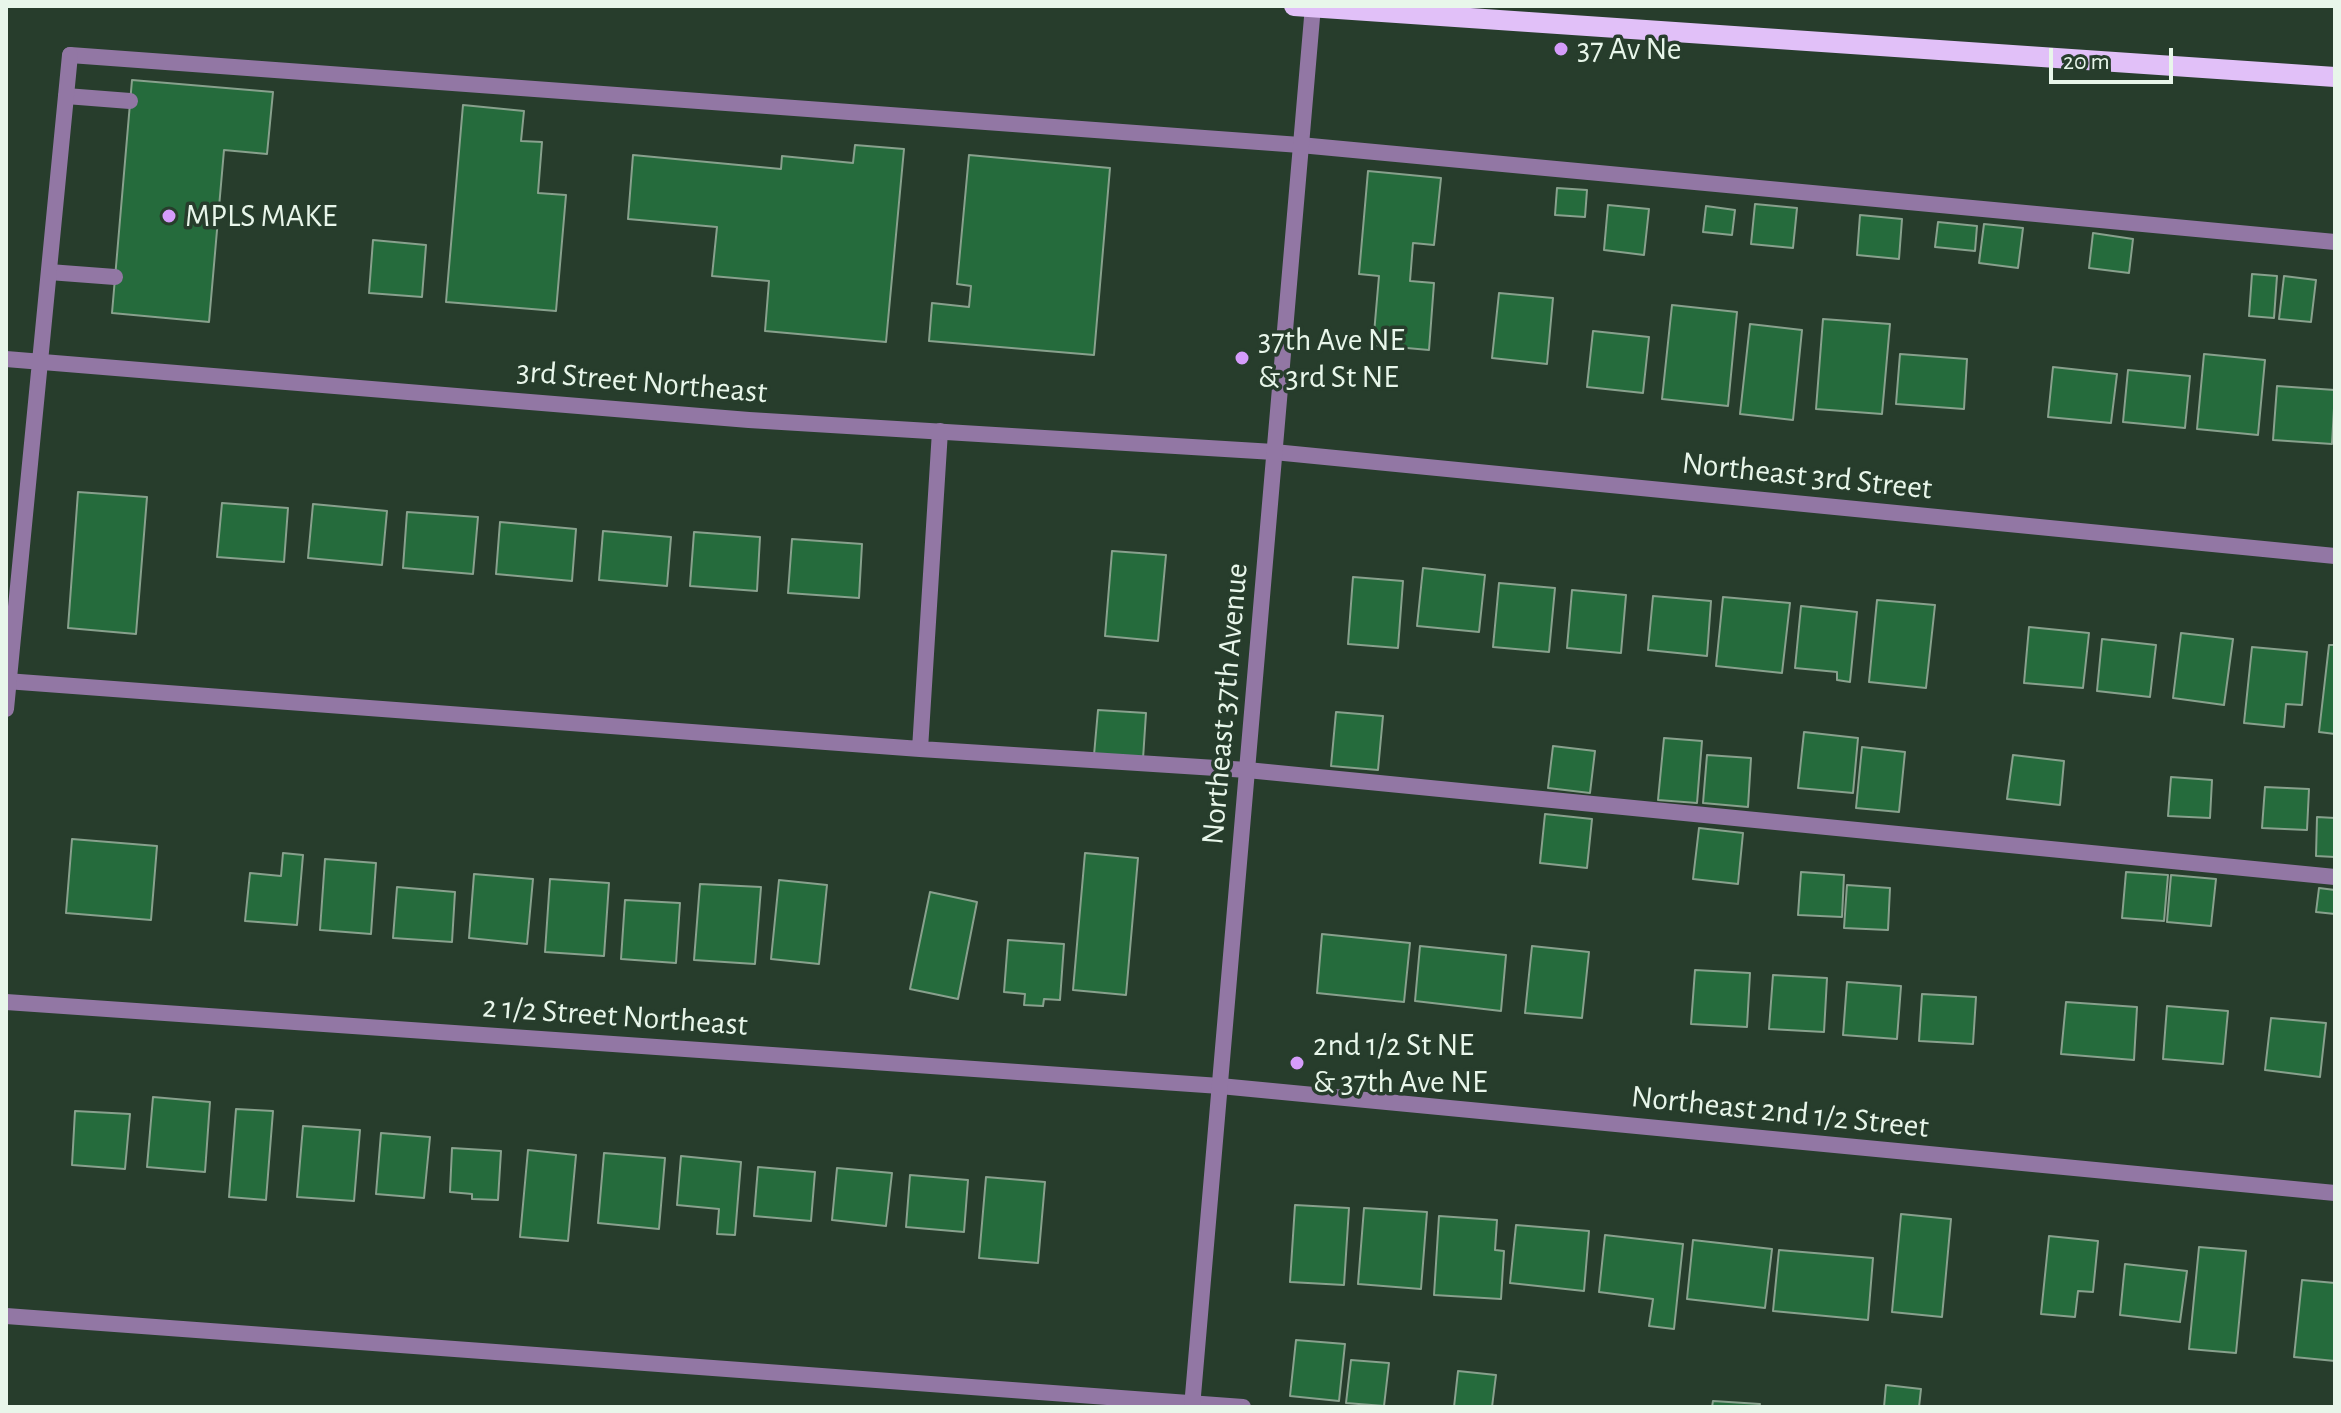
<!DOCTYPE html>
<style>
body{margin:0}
#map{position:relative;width:2341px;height:1413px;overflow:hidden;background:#273d2c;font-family:"Alegreya Sans",sans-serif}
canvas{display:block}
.frame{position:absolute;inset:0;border:8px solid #e8f6ea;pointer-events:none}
.scale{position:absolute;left:2049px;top:48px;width:124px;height:36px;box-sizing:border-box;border:4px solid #e8f6ea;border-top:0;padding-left:10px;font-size:24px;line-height:28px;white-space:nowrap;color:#e8f6ea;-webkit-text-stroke:6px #273d2c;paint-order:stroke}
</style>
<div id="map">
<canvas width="2341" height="1413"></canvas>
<div class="frame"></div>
<div class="scale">20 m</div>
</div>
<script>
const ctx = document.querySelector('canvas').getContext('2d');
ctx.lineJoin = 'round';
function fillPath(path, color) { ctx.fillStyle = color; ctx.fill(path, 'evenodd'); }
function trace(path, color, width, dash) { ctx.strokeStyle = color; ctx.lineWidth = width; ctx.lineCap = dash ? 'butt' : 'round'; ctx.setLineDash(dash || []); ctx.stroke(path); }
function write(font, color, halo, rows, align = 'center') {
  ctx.font = font + ' "Alegreya Sans",sans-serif'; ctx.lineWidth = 7; ctx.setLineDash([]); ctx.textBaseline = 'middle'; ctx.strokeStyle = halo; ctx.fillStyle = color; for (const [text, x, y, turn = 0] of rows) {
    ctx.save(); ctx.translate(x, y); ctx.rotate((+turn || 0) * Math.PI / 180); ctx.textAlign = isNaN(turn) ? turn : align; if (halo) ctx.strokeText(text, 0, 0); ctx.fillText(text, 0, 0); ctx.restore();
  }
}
const building = new Path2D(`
 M132,80L273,92L267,154L224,150L209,322L112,313Z
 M463,105L524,111L521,141L542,142L538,193L566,195L556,311L446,302Z
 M855,145L904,149L886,342L765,331L769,281L712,276L717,227L628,219L633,155L781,169L782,156L853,163Z
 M969,155L1110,168L1094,355L929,341L932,303L969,307L971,286L957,284Z
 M1368,171L1441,178L1434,245L1413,243L1410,281L1434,283L1429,350L1373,345L1379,276L1359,274Z
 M1557,188L1587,190L1585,217L1555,215Z
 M1755,204L1797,208L1793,248L1751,244Z
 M1608,205L1649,209L1644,255L1604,250Z
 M1706,206L1735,210L1732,235L1703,232Z
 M1860,215L1902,219L1899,259L1857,255Z
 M1938,222L1977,226L1975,251L1935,247Z
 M1984,224L2023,228L2018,268L1979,263Z
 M2093,233L2133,239L2129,273L2089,268Z
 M373,240L426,245L422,297L369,293Z
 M2252,274L2277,276L2274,318L2249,316Z
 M2284,276L2316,280L2311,322L2279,319Z
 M1499,293L1553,298L1547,364L1492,358Z
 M1672,305L1737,312L1728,406L1662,399Z
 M1823,319L1890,324L1882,414L1816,409Z
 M1750,324L1802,330L1793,420L1740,414Z
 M1593,331L1649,337L1643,393L1587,387Z
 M1900,354L1967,359L1964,409L1896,404Z
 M2204,354L2265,360L2258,435L2197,429Z
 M2053,367L2117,374L2111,423L2048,417Z
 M2128,370L2190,376L2185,428L2123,422Z
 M2277,386L2335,390L2332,444L2273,440Z
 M78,492L147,497L136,634L68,628Z
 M222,503L288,508L284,562L217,557Z
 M313,504L387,511L382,565L308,558Z
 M407,512L478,517L473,574L403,568Z
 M500,522L576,529L572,581L496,574Z
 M603,531L671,537L667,586L599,580Z
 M694,532L760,537L757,591L690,586Z
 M792,539L862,544L859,598L788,593Z
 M1112,551L1166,555L1158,641L1105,636Z
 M1423,568L1485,575L1479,632L1417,626Z
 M1353,577L1403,581L1398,648L1348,644Z
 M1499,583L1555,588L1549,652L1493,647Z
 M1572,590L1626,595L1621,653L1567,648Z
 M1653,596L1711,601L1707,656L1648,650Z
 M1723,597L1790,603L1782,673L1716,666Z
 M1877,600L1935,605L1926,688L1869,682Z
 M1801,606L1857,612L1850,682L1837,680V672L1795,668Z
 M2029,627L2089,633L2083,688L2024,683Z
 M2181,633L2233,639L2224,705L2173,698Z
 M2102,639L2156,645L2150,697L2097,691Z
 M2329,645H2335V734L2319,732Z
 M2252,647L2307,652L2302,705L2286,704L2284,727L2244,723Z
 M1098,710L1146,713L1143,759L1094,755Z
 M1336,712L1383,716L1378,770L1331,766Z
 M1804,732L1858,738L1853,793L1798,788Z
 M1664,738L1702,741L1697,803L1658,800Z
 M1553,746L1595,751L1590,793L1548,788Z
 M1862,747L1905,752L1899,812L1856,808Z
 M1707,755L1751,758L1748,807L1703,803Z
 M2013,755L2064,761L2060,805L2007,799Z
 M2171,777L2212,780L2210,818L2168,816Z
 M2265,787L2309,789L2307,830L2262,828Z
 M1545,814L1592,819L1587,868L1540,863Z
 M2317,817L2335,818V857L2316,856Z
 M1699,828L1743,833L1738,884L1693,879Z
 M72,839L157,846L151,920L66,913Z
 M283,853L303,855L297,925L245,921L250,873L281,876Z
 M1085,853L1138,858L1126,995L1073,990Z
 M325,859L376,863L371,934L320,930Z
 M1801,872L1844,875L1842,917L1798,915Z
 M2126,872L2168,875L2164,921L2122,918Z
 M474,874L533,879L527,944L469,938Z
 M2171,875L2216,879L2211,926L2167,922Z
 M550,879L609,883L604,956L545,952Z
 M779,880L827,885L819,964L771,959Z
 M700,884L761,887L755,964L694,960Z
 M1847,885L1890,888L1888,930L1844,928Z
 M397,887L455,892L452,942L393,938Z
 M2319,888L2335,890V914L2316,912Z
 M930,892L977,902L958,999L910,989Z
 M625,900L680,903L676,963L621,959Z
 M1322,934L1410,943L1404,1002L1317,993Z
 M1008,940L1064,944L1060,1000L1044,999L1043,1006L1024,1005L1025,994L1004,992Z
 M1420,946L1506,955L1501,1011L1415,1001Z
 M1532,946L1589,952L1582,1018L1525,1013Z
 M1695,970L1750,973L1747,1027L1691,1024Z
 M1773,975L1827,978L1824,1032L1769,1029Z
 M1847,982L1901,986L1897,1039L1843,1035Z
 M1922,994L1976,997L1973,1044L1919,1041Z
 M2066,1002L2137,1007L2134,1060L2061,1054Z
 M2167,1006L2228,1011L2223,1064L2163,1059Z
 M2271,1018L2326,1023L2320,1077L2265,1070Z
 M153,1097L210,1102L205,1172L147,1167Z
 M236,1109L273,1111L266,1200L229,1197Z
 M75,1111L130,1114L125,1169L72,1165Z
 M303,1126L360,1130L354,1201L297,1197Z
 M381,1133L430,1137L424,1198L376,1194Z
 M452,1148L501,1151L498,1200L472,1199V1194L450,1192Z
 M528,1150L576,1155L568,1241L520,1237Z
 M604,1153L665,1158L659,1229L598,1223Z
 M681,1156L741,1162L735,1235L717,1234L719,1209L677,1205Z
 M758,1167L815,1172L811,1221L754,1216Z
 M837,1168L892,1173L886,1226L832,1220Z
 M910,1175L968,1180L964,1232L906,1227Z
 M986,1177L1045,1182L1038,1263L979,1258Z
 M1295,1205L1349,1208L1344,1285L1290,1282Z
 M1364,1208L1427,1212L1421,1289L1358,1284Z
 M1901,1214L1951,1219L1942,1317L1892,1312Z
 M1439,1216L1497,1220L1495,1250L1504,1251L1501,1299L1434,1295Z
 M1516,1225L1589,1231L1584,1291L1510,1283Z
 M1605,1235L1683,1244L1674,1329L1649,1326L1653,1299L1599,1292Z
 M2049,1236L2098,1241L2093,1292L2078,1291L2075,1317L2041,1314Z
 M1693,1240L1772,1249L1765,1308L1687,1299Z
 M2199,1247L2246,1251L2236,1353L2189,1349Z
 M1779,1250L1873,1258L1868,1320L1773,1311Z
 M2125,1264L2187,1271L2180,1322L2120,1315Z
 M2302,1280L2335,1283V1361L2294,1357Z
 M1296,1340L1345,1344L1339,1401L1290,1396Z
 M1351,1360L1389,1363L1384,1406L1346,1403Z
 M1458,1371L1496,1375L1492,1407H1454Z
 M1886,1385L1921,1389L1919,1407H1884Z
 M1713,1401L1760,1404L1759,1407H1712Z`);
const service = new Path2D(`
 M70,55L1300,145L2335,242
 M66,96L130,101
 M49,272L115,277
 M6,681L920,749L1247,770L2335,877
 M920,749L940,431
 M6,1316L1243,1407`);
const minor = new Path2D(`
 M6,359L749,420L1274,452L2335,556
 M6,709L70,55
 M6,1002L1220,1086L2335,1193`);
const tertiary = new Path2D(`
 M1192,1407L1313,6`);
const primary = new Path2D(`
 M1294,6L2335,77`);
const markers = [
 [1561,49,8,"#d59cfb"],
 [169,216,8,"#d59cfb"],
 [1242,358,8,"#d59cfb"],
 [1297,1063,8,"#d59cfb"]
];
const poiNames = [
 ["37 Av Ne",1577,49],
 ["MPLS MAKE",185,216],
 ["37th Ave NE",1258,340],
 ["& 3rd St NE",1258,377],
 ["2nd 1/2 St NE",1313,1045],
 ["& 37th Ave NE",1313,1082]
];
const streetNames = [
 ["3rd Street Northeast",642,382,5],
 ["Northeast 3rd Street",1807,476,6],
 ["Northeast 37th Avenue",1225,704,-85],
 ["2 1/2 Street Northeast",615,1016,4],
 ["Northeast 2nd 1/2 Street",1780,1112,6]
];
fillPath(building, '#256b3c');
trace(building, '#88a18d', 2);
trace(service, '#9277a4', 16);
trace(minor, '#9277a4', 16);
trace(tertiary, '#9277a4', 16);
trace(primary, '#e1c0f8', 20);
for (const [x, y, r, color] of markers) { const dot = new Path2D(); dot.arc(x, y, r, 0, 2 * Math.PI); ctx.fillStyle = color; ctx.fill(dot); trace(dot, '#273d2c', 3); }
write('32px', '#e8f6ea', '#273d2c', poiNames, 'left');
write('32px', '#e8f6ea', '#273d2c', streetNames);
</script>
